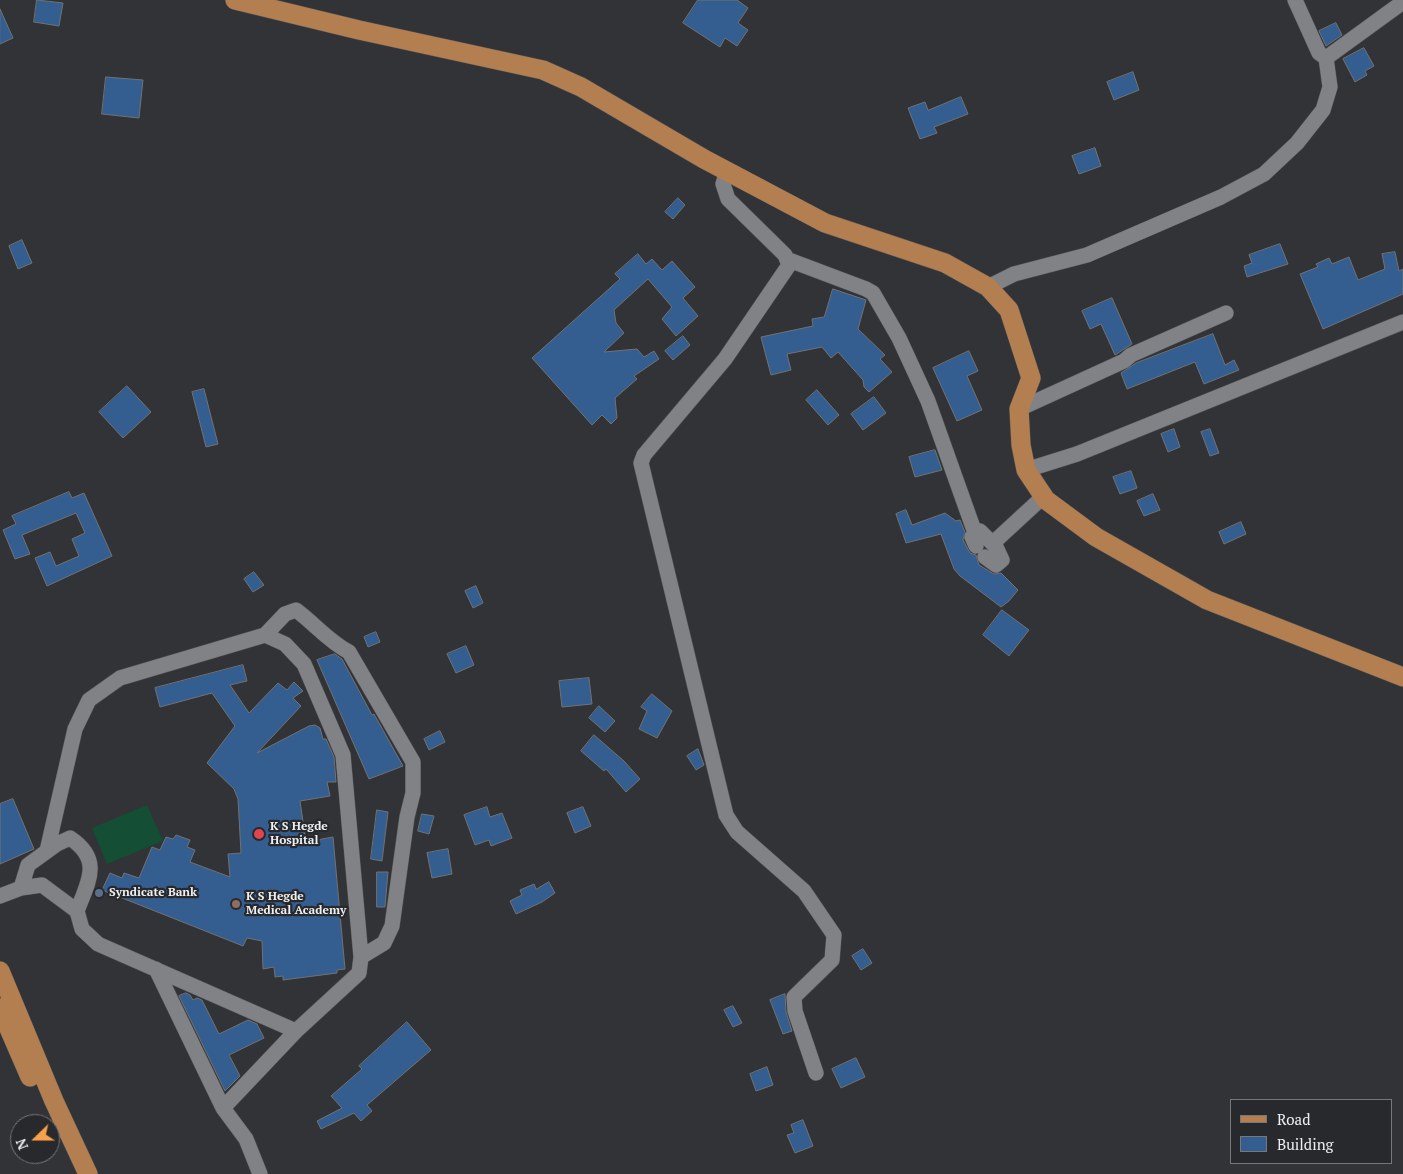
<!DOCTYPE html>
<style>
body{margin:0}
#map{position:relative;width:1403px;height:1174px;overflow:hidden;background:#323336;font-family:"PT Serif",serif}
canvas{display:block}
.legend{position:absolute;left:1230px;top:1099px;width:162px;height:65px;box-sizing:border-box;background:#28292c;border:1px solid #77787b;margin:0;padding:6px 9px;list-style:none;font-size:15px;color:#eeeff1}
.legend li{display:flex;align-items:center;gap:10px;height:25px}
.legend b{width:25px;border:1px solid #77787b}
.north{position:absolute;left:10px;top:1114px;width:50px;height:50px;box-sizing:border-box;background:#28292c;border:1px solid #77787b;border-radius:50%;rotate:248deg;font-size:14px;font-weight:700;line-height:20px;text-align:center;color:#eeeff1}
.north::after{content:'';display:block;margin:auto;width:18px;height:22px;background:#f8a14a;clip-path:polygon(50% 0,100% 100%,50% 72%,0 100%)}
</style>
<div id="map">
<canvas width="1403" height="1174"></canvas>
<ul class="legend">
<li><b style="height:6px;background:#b37f50"></b>Road</li>
<li><b style="height:14px;background:#355e90"></b>Building</li>
</ul>
<div class="north">N</div>
</div>
<script>
const ctx = document.querySelector('canvas').getContext('2d');
ctx.lineJoin = 'round';
function fillPath(path, color) { ctx.fillStyle = color; ctx.fill(path, 'evenodd'); }
function trace(path, color, width, dash) { ctx.strokeStyle = color; ctx.lineWidth = width; ctx.lineCap = dash ? 'butt' : 'round'; ctx.setLineDash(dash || []); ctx.stroke(path); }
function write(font, color, halo, rows, align = 'center') {
  ctx.font = font + ' "PT Serif",serif'; ctx.lineWidth = 4.5; ctx.setLineDash([]); ctx.textBaseline = 'middle'; ctx.strokeStyle = halo; ctx.fillStyle = color; for (const [text, x, y, turn = 0] of rows) {
    ctx.save(); ctx.translate(x, y); ctx.rotate((+turn || 0) * Math.PI / 180); ctx.textAlign = isNaN(turn) ? turn : align; if (halo) ctx.strokeText(text, 0, 0); ctx.fillText(text, 0, 0); ctx.restore();
  }
}
const green = new Path2D(`
 M147,805L163,841L107,864L92,828Z`);
const building = new Path2D(`
 M37,0L63,3L59,26L34,22Z
 M698,0H737L748,8L738,23L748,30L737,46L725,38L720,47L683,23Z
 M0,9L13,38L0,44Z
 M1336,23L1342,35L1326,46L1319,31Z
 M1364,48L1374,66L1365,71L1367,75L1355,82L1343,59Z
 M1133,72L1139,90L1114,100L1107,82Z
 M106,77L143,80L139,118L102,114Z
 M961,97L968,114L934,127L937,133L920,139L908,108L925,102L928,110Z
 M1095,148L1101,166L1079,174L1072,156Z
 M678,198L685,205L673,219L665,212Z
 M22,240L32,263L18,269L9,246Z
 M1280,244L1288,264L1247,277L1244,266L1252,263L1249,255Z
 M1395,252L1399,271L1403,269V294L1323,329L1300,274L1318,267L1316,264L1329,258L1332,264L1349,257L1358,280L1385,269L1382,254Z
 M638,254L646,264L652,259L662,270L672,261L695,287L683,298L698,316L676,336L662,319L672,307L648,279L614,310L616,323L624,333L604,352L637,349L644,357L654,351L659,359L634,376L637,379L615,398L617,418L611,424L602,415L592,425L532,358L620,279L615,274Z
 M833,289L866,300L858,329L885,355L880,359L892,372L869,392L864,387L863,380L838,352L831,358L822,347L787,354L791,370L771,375L761,337L813,326L812,319L824,317Z
 M1112,298L1132,344L1115,355L1101,324L1090,329L1082,311Z
 M1213,334L1225,365L1234,360L1239,370L1204,384L1195,362L1127,389L1121,373L1136,363Z
 M683,336L690,345L673,360L665,351Z
 M969,351L978,371L967,376L982,410L957,421L933,368Z
 M127,386L151,412L123,438L99,412Z
 M204,389L218,444L206,447L192,392Z
 M817,390L839,415L828,425L806,400Z
 M874,397L886,413L863,430L851,414Z
 M1174,429L1180,447L1168,452L1161,434Z
 M1210,429L1219,453L1210,456L1201,432Z
 M935,450L942,470L915,477L909,457Z
 M1131,471L1137,488L1120,494L1113,477Z
 M69,492L72,498L84,493L112,556L47,586L35,558L50,552L56,566L79,556L72,539L85,533L76,513L22,535L30,554L15,559L3,530L16,524L12,516Z
 M1153,494L1160,510L1144,516L1137,501Z
 M906,510L912,525L945,513L956,521L960,520L965,532L963,540L970,553L976,555L979,565L994,574L1001,573L1018,590L1009,601L1001,607L960,576L954,569L941,534L906,543L896,514Z
 M1241,522L1246,534L1224,544L1219,532Z
 M254,572L264,585L253,592L244,579Z
 M476,586L483,603L473,608L465,591Z
 M1002,610L1029,630L1009,656L983,635Z
 M376,632L380,642L368,647L364,637Z
 M466,646L474,665L456,673L447,654Z
 M335,654L342,659L372,715L374,714L403,766L369,779L317,660Z
 M243,665L247,681L230,685L249,713L278,683L287,690L294,682L303,691L293,698L301,706L257,753L309,726L315,725L320,728L323,739H326L334,757L336,782H327L330,796L300,801L306,842L333,837L345,969L337,970V973L283,980V976L275,977L274,967L263,969L262,941L247,938L243,946L102,890L110,873L122,878L124,873L139,878L152,847L160,850L166,837L173,839L176,835L190,840L187,847L195,850L190,862L230,877L228,854L241,853L238,799L234,789L207,763L235,726L212,693L160,707L155,688Z
 M589,678L592,704L562,707L559,681Z
 M652,694L672,711L657,738L639,729L647,711L641,707Z
 M599,706L615,721L605,732L589,718Z
 M440,731L445,742L429,750L424,739Z
 M594,735L624,761L640,779L626,792L606,769L604,771L581,751Z
 M698,749L704,765L696,770L687,756Z
 M13,799L34,849L0,864V804Z
 M487,807L490,817L502,813L512,838L491,846L489,840L475,845L464,815Z
 M583,807L591,826L575,833L567,813Z
 M377,810L388,812L382,861L371,859Z
 M422,814L434,816L429,834L418,831Z
 M448,849L452,874L432,878L427,853Z
 M377,872H388L385,907H377Z
 M549,882L555,893L542,902L516,914L510,901L522,895L520,890L534,884L536,889Z
 M863,949L872,963L861,970L852,956Z
 M186,993L190,995L193,1000L197,998L202,1000L219,1034L248,1020L257,1024L264,1038L229,1055L240,1076L225,1091L179,996Z
 M785,994L786,1012L792,1031L783,1034L770,1000Z
 M733,1006L742,1023L733,1027L724,1010Z
 M407,1022L431,1050L367,1105L372,1111L361,1121L354,1113L321,1129L317,1121L342,1108L331,1096L362,1069L359,1066Z
 M856,1058L865,1077L841,1088L832,1069Z
 M767,1067L773,1085L756,1091L750,1074Z
 M803,1120L813,1146L795,1153L787,1135L794,1133L791,1125Z`);
const minor = new Path2D(`
 M1326,58L1403,2
 M727,171L723,184L728,199L785,255L789,265L725,359L644,455L641,463L726,815L737,832L804,891L834,935L832,960L794,997L795,1011L816,1073
 M789,260L866,289L873,293L899,338L928,401L975,533
 M988,287L1014,274L1087,255L1221,197L1264,174L1297,143L1323,110L1330,87L1326,58L1319,53L1295,0
 M1019,409L1124,361L1131,355L1226,313
 M1026,470L1077,454L1403,322
 M993,543L1044,496
 M976,546L972,537L980,531L996,547L1002,560L996,565L985,557
 M265,635L285,614L296,610C315,624 328,641 349,652L413,762V793L407,817L392,926L384,943L361,957
 M47,851L75,729L89,700L120,678L265,635L285,644L304,664L343,755L361,957L359,973L296,1031L223,1108L156,969
 M21,888L28,865L57,844L70,838C103,860 88,882 77,911
 M0,896L21,888L42,885L77,911L82,929L98,944L296,1031
 M223,1108L246,1139L260,1174`);
const major = new Path2D(`
 M235,0L359,30L543,70L581,87L704,159L825,223L945,263L988,287L1009,310L1031,378L1019,409L1021,445L1026,470L1046,500L1096,537L1207,600L1403,677
 M0,971L54,1101L88,1174
 M0,1008L30,1077`);
const markers = [
 [259,834,6,"#e0444e"],
 [99,893,5,"#5c6f8a"],
 [236,904,5,"#8d6e63"]
];
const poiNames = [
 ["K S Hegde",270,827],
 ["Hospital",270,841],
 ["Syndicate Bank",109,893],
 ["K S Hegde",246,897],
 ["Medical Academy",246,911]
];
fillPath(green, '#144e34');
fillPath(building, '#355e90');
trace(building, '#707274', 1);
trace(minor, '#515254', 16);
trace(major, '#515254', 20);
trace(minor, '#808285', 15);
trace(major, '#b37f50', 19);
for (const [x, y, r, color] of markers) { const dot = new Path2D(); dot.arc(x, y, r, 0, 2 * Math.PI); ctx.fillStyle = color; ctx.fill(dot); trace(dot, '#28292c', 2); }
write('bold 12px', '#eeeff1', '#28292c', poiNames, 'left');
</script>
